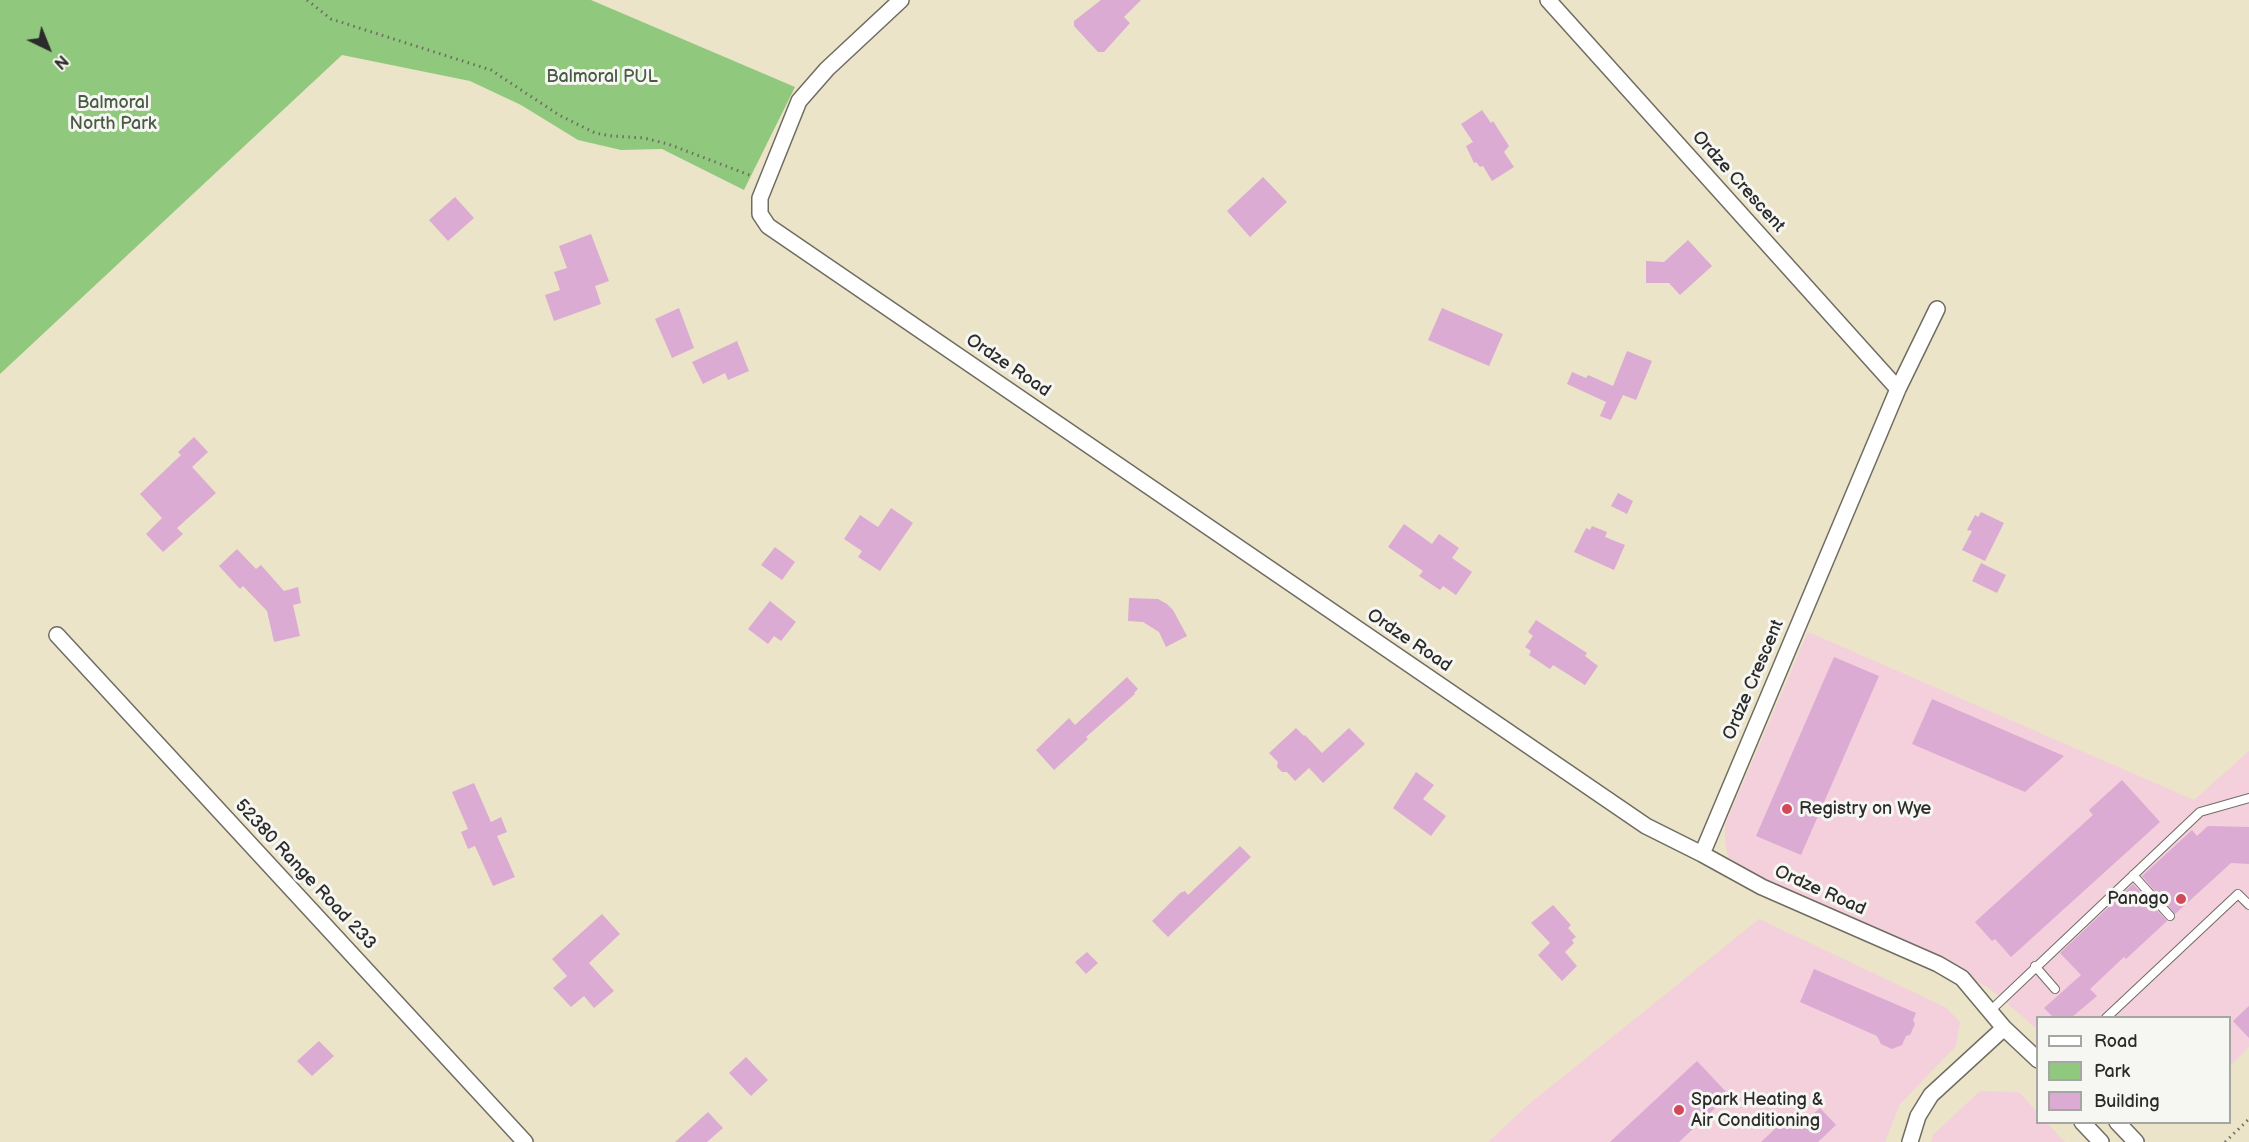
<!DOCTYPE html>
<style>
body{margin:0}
#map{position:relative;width:2249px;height:1142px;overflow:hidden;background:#ece4c8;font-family:"Balsamiq Sans",sans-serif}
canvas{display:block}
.legend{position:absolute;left:2036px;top:1016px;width:195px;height:108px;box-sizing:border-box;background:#f6f6f2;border:2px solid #a5a5a2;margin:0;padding:8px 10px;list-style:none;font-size:18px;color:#2b2b2b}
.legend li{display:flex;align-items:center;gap:12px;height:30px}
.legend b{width:30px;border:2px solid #a5a5a2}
.north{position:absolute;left:18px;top:18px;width:60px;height:60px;-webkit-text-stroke:4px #f6f6f2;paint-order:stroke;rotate:137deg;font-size:16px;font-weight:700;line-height:24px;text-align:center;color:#2b2b2b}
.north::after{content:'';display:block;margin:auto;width:21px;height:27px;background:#2b2b2b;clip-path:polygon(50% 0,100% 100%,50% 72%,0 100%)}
</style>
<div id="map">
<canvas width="2249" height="1142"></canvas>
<ul class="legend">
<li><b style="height:8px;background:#fff"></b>Road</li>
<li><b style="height:16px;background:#90c97d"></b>Park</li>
<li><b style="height:16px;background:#dbabd3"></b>Building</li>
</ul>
<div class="north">N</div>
</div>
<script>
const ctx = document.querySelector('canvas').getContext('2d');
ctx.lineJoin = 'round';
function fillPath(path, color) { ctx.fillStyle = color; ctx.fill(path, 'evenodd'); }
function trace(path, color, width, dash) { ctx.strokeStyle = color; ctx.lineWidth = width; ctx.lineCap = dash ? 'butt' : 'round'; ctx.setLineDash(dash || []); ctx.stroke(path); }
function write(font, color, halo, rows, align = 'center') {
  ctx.font = font + ' "Balsamiq Sans",sans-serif'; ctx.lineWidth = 6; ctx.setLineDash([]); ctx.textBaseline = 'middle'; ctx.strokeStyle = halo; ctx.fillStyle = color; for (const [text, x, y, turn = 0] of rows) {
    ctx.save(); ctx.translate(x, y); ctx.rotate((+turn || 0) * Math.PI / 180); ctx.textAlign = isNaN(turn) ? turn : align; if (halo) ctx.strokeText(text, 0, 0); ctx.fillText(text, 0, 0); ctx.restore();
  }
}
const built = new Path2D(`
 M1808,632L2194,800L2249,751V1047L2230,1066V1018H2038L2037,1029L1989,988L1768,882L1728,857L1725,841V825Z
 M1759,919L1945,1007L1960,1022L1956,1046L1900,1104L1885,1142H1488L1529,1104Z
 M1980,1091L2019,1092L2037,1112L2038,1122L2047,1123L2065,1142H1931L1933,1135Z`);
const green = new Path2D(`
 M0,0H591L795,87L744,190L662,149L621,150L578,140L521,105L470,81L342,55L0,374Z`);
const building = new Path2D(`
 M1101,0H1141L1124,17L1130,23L1104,52H1098L1074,26V21Z
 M1482,110L1491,123L1493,121L1509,146L1504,152L1514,167L1492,181L1483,166L1480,167L1476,162L1474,163L1466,146L1473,142L1461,124Z
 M1263,177L1287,202L1250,237L1227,211Z
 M455,197L474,218L448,241L429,220Z
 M591,234L609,281L595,286L601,304L554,321L545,295L560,290L554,272L567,268L559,246Z
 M1688,240L1712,266L1680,295L1669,283H1646V261L1664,262Z
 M679,308L694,348L672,358L655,319Z
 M1442,308L1503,334L1489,366L1428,340Z
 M737,341L749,371L728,380L725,373L703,384L692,362Z
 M1627,351L1652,361L1636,400L1623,395L1611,420L1600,416L1606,402L1567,384L1572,372L1586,378L1588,375L1613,386Z
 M194,437L208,452L192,467L216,493L177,528L183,534L163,552L146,534L162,518L140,494L181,455L178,452Z
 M1618,493L1633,501L1627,514L1611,506Z
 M891,508L913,523L880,571L858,557L862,551L844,539L860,515L878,527Z
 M1981,512L2004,523L1985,561L1962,550L1972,531L1967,530L1975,515L1978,517Z
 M1404,524L1432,544L1439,534L1459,548L1452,558L1472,572L1456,595L1443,586L1440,590L1419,576L1423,571L1388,547Z
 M1592,526L1607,532L1605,537L1625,545L1614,570L1574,552L1586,528L1590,530Z
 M775,547L795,562L782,580L761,565Z
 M237,549L256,569L261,565L284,591L298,587L301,603L293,605L300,636L274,642L267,611L243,586L240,589L219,566Z
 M1981,563L2006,575L1997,593L1972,581Z
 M1129,598L1158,599L1167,604L1173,610L1187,636L1166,647L1159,632L1143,622L1128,621Z
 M770,601L796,622L781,641L774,636L768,644L748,629Z
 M1536,620L1587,653L1585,656L1598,666L1585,685L1553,665L1550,669L1529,655L1531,651L1525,647L1533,636L1528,632Z
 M1834,657L1879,676L1801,855L1756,836Z
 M1127,677L1138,689L1134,693L1135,694L1086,737L1088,739L1054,770L1036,750L1069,718L1075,725Z
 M1932,699L2064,756L2025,792L1912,744Z
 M1296,728L1304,736L1305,735L1322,753L1349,728L1365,744L1323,783L1309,768L1295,781L1287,772H1282L1277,767L1278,762L1269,753Z
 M1416,772L1434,785L1423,799L1446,816L1431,836L1393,808Z
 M2122,780L2160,822L2011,957L1995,939L1992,941L1975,922L2093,815L2089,810Z
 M474,783L491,822L501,817L507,832L497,836L515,877L493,886L475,846L468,849L461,832L468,829L452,792Z
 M2208,826L2249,827V864L2231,863L2175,914L2142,876L2192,830L2197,836Z
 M1240,846L1251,857L1168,937L1152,921L1180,893L1185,891L1188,895Z
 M2133,884L2167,921L2126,959L2124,957L2090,989L2097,996L2072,1017H2053L2044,1008L2081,975L2060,953Z
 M1553,905L1571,925L1568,928L1576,937L1572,940L1574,943L1565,952L1577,966L1562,981L1538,955L1550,943L1531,923Z
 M602,914L620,934L589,963L614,991L594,1008L584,996L571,1007L553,988L567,976L552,959Z
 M1087,952L1098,963L1086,974L1075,962Z
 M1814,969L1916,1013L1913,1020L1915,1024L1910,1035L1906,1036L1902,1045L1892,1049L1881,1044L1877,1036L1800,1002Z
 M2249,1006V1038L2233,1021Z
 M319,1041L334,1056L312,1076L297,1061Z
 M746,1057L768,1080L751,1096L729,1073Z
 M1697,1061L1729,1095L1679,1142H1610Z
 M1820,1108L1836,1125L1818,1142H1761L1793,1112L1803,1123Z
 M708,1112L723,1128L707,1142H675Z`);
const path = new Path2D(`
 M307,0L331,19L491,70L559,115L595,133L612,136L644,138L668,144L752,176
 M2225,1142L2249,1119`);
const service = new Path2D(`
 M2133,875L2170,916
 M2035,966L2055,989
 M1990,1011L2200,812L2249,798
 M2106,1018L2238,894L2249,905`);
const minor = new Path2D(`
 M901,0L827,69L799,101L760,198V214L768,226L1646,826L1702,854L1762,887L1938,964L1962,978L2004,1028L2038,1060
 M1548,0L1898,389
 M57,635L525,1142
 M1702,854L1898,389L1937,309
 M2082,1122L2101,1142
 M2117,1122L2136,1142
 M1910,1142L1918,1116L1931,1095L2004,1028`);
const markers = [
 [1787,809,6,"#d1495b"],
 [2181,899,6,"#d1495b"],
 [1679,1110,6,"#d1495b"]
];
const parkNames = [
 ["Balmoral PUL",602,77],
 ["Balmoral",113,103],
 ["North Park",113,124]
];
const streetNames = [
 ["Ordze Crescent",1738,182,48],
 ["Ordze Road",1008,366,34],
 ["Ordze Road",1409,641,34],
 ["Ordze Crescent",1754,680,-67],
 ["52380 Range Road 233",305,875,47],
 ["Ordze Road",1820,891,24]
];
const poiNames = [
 ["Registry on Wye",1799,809],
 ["Panago",2169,899,"right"],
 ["Spark Heating &",1691,1100],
 ["Air Conditioning",1691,1121]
];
fillPath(built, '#f4cfdc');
fillPath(green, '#90c97d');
fillPath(building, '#dbabd3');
trace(service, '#6f6c62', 10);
trace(minor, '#6f6c62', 18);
trace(path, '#6f6c62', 3, [1.5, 4.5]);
trace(service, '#fff', 8);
trace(minor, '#fff', 15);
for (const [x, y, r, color] of markers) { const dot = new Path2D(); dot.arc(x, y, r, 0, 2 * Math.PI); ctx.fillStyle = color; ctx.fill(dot); trace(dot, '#f6f6f2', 2); }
write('18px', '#495a44', '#f6f6f2', parkNames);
write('18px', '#2b2b2b', '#f6f6f2', streetNames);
write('18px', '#2b2b2b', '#f6f6f2', poiNames, 'left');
</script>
